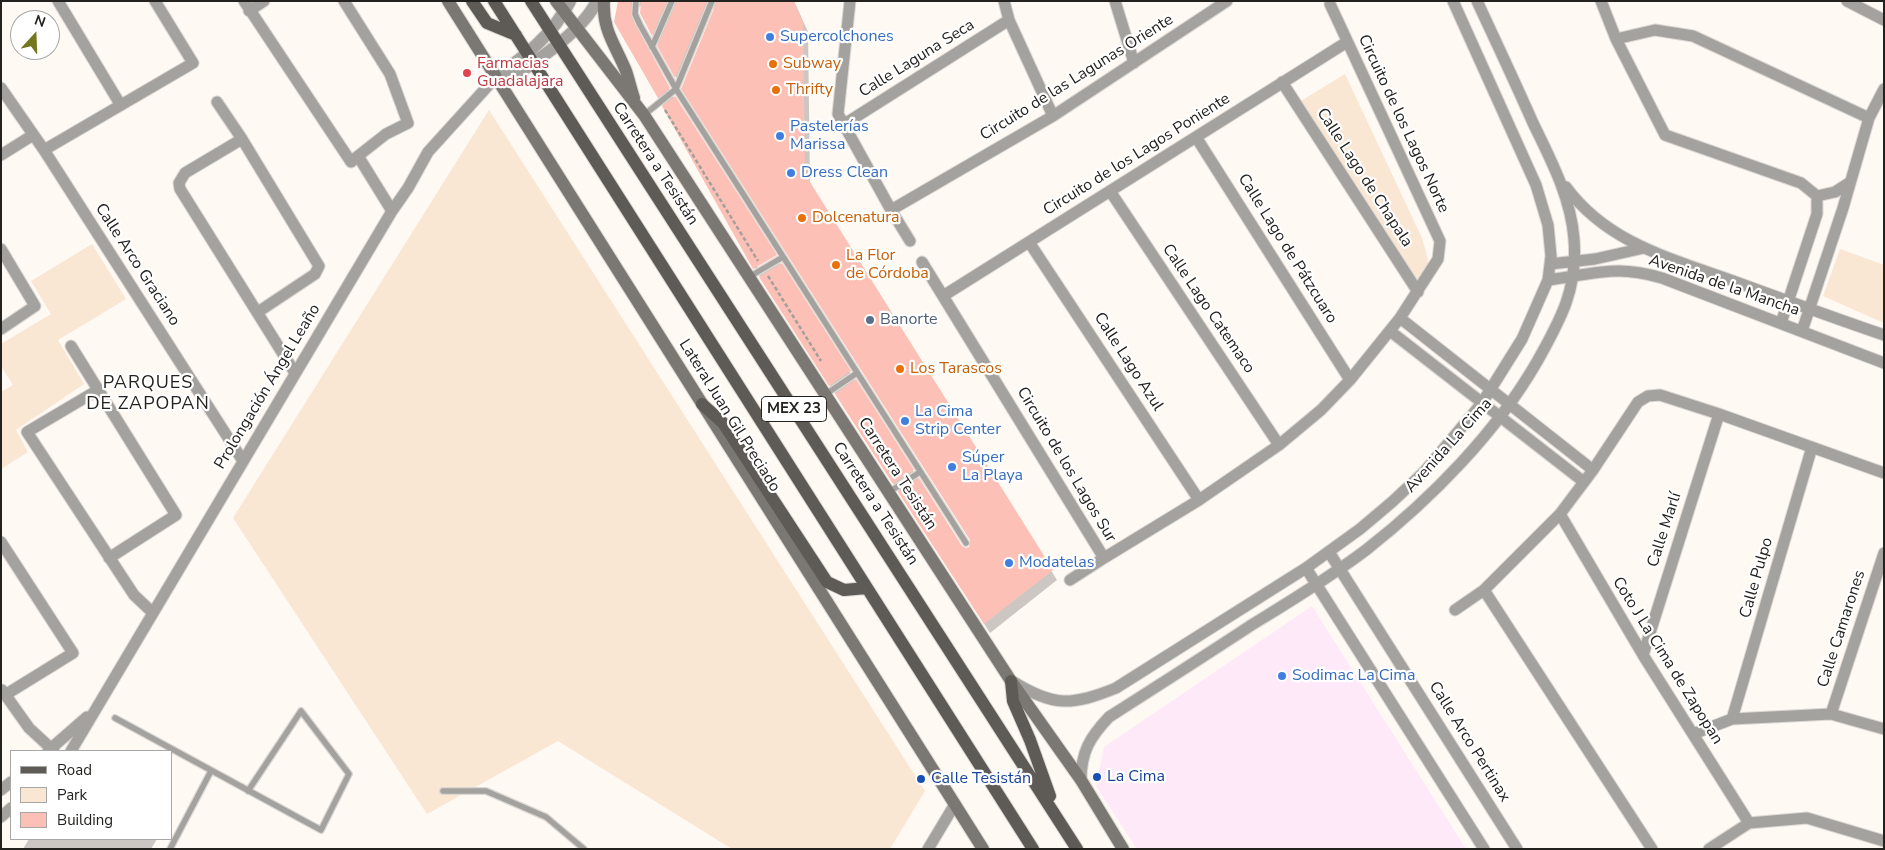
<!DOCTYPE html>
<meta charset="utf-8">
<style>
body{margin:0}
#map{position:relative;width:1885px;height:850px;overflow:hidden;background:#fff9f4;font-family:"Nunito Sans",sans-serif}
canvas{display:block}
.frame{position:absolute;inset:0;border:2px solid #24221f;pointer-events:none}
.legend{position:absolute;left:10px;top:750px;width:162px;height:90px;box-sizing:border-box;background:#fff;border:1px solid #a7a7a5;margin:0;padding:6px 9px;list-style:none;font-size:15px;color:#24221f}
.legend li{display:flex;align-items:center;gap:10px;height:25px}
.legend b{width:25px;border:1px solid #a7a7a5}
.north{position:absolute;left:10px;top:10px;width:50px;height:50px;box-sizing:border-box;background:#fff;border:1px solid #a7a7a5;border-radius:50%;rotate:20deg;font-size:14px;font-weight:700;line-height:20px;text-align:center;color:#24221f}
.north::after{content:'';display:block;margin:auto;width:18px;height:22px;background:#75771e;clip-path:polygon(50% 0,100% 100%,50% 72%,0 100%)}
</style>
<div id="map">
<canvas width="1885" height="850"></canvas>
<div class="frame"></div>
<ul class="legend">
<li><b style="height:6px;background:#5e5a55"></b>Road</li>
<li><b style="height:14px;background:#f9e6d3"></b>Park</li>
<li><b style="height:14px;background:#fcc0b6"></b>Building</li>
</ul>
<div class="north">N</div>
</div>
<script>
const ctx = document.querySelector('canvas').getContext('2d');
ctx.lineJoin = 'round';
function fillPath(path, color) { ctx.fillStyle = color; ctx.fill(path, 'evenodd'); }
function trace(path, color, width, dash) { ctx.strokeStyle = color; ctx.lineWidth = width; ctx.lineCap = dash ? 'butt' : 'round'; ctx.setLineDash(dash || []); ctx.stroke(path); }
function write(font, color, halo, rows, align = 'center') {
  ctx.font = font + ' "Nunito Sans",sans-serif'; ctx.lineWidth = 4.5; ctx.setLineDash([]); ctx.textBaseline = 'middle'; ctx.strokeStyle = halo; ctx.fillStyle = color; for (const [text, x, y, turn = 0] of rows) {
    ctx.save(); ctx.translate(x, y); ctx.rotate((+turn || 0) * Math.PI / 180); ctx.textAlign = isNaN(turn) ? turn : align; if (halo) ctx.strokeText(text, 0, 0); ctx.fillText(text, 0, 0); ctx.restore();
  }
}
const commercial = new Path2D(`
 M1312,606L1466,849H1137L1096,786L1104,747Z`);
const green = new Path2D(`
 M1345,74L1422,238C1429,263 1433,268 1418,292L1296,104Z
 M489,110L925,791L890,849H732L558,741L427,814L233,518Z
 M92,244L126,299L58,340L84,384L16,430L28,452L1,469V392L13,385L1,366V344L51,314L31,281Z
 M1840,249L1884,265V323L1823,296Z`);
const shadow = new Path2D(`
 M619,1H794L808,32L810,184L1057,580L990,633L760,277L615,22ZM641,6V13L681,86L713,9L716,6L971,541L970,548L966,549L961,546L776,257L758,268L674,98L635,26L637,8Z
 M29,839H157L151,849H23Z`);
const building = new Path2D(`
 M618,1H631V16L670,88L658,98L614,22Z
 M641,1H667L652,36L640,13Z
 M677,1H707L675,78L657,46Z
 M717,1H794L803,22L805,174L1053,570L984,624L898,492L919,478L962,546L966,548L969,547L970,540L681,89Z
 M675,96L777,255L753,269L662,106Z
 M782,263L851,371L829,386L759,277Z
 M856,379L914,470L893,484L835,394Z`);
const path = new Path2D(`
 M665,110L758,261
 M768,276L821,361`);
const service = new Path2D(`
 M636,1L635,14L640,25L676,89L966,543
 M652,47L672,1
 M644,115L676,89L712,1
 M749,277L783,257
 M826,394L857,373
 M889,492L920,472
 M115,718L321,830L349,774L301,711L248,791
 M443,791H486L546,817L584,849
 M170,849L211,771`);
const minor = new Path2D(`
 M58,1L120,104
 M244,1L351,162L358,156L392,211
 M344,1L390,74L408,123L386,134L358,156
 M850,1L838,114L891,210L910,241
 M1004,1L1009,20L1053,116
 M1115,1L1134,63
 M1601,1L1616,39L1665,135L1801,183L1817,196V214L1781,323
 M1847,1L1884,20
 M249,11L264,1
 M1616,39L1655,30L1693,36L1869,118
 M1282,82L1418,292
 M1,88L44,150L243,461
 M217,102L242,139L319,266L315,274L258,312
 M843,125L1009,20
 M1196,137L1350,380
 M242,139L185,173L179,183L180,189L295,373
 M44,150L193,63L155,1
 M1,155L33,135
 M1566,187C1608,244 1673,259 1736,282C1785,300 1834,318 1884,335
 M1110,191L1279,445
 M1817,196L1835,192L1849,183
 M891,210L1053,116L1227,1
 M1029,242L1199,500
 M1,249L35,306L1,329
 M922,262L1104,558
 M1550,264L1595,259L1644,248
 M1548,280C1572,277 1596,271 1619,271C1634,271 1648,274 1662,278L1884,363
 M943,296L1347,42
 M1400,318L1593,470
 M1390,331L1584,482
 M1802,331L1843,208L1869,118L1884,89
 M71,346L176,515L109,558
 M98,390L27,432L134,595L152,612
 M1560,514L1643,655L1749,823
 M1,542L73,653L5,695
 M1329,552L1517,849
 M1306,568L1484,849
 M1070,580L1104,558L1199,500L1279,445L1321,410L1350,380L1400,318L1438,259L1440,241L1330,4
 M1484,590L1652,849
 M1455,610L1484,590L1560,514L1593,470L1638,402L1648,396L1660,395L1719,414L1884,473
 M1643,655L1719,414
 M1012,681C1053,707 1072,706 1116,688L1306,568L1360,529L1392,502L1424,472L1482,403L1522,339L1548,280L1551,256L1548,225L1536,185L1453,1
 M2,690L29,728L54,751
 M1831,714L1884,553
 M1732,719L1812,447
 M1693,734L1732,719L1831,714L1884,729
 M48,751L87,717
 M71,751L392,211L408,188L428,152L496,77
 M1081,780C1081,752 1090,737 1109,717C1156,687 1203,657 1250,626C1289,602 1329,578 1366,550C1431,499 1497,432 1538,360C1561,319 1578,288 1574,239C1571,198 1551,160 1533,123C1515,82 1496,42 1477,1
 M1,790L11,782
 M1,817L11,808
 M928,849L955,804
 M1709,849L1749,823L1807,818L1884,841`);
const tertiary = new Path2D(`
 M496,77C525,56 553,35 570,1
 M501,85C530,65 581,34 597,1`);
const secondary = new Path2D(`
 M448,1L983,849
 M556,1L644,115L1011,681L1081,780L1123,849
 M604,1C602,30 616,46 626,71C629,80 631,89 634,98`);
const primary = new Path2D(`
 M472,1L487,23L516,35
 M494,1L1033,849
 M531,1L1077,849
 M702,404L723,423L827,582L844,590L867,588
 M1011,681L1013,701L1030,740L1050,796`);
const markers = [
 [770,37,5,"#3f7fe0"],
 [773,64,5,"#e8710a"],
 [467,73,5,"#e0444e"],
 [776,90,5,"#e8710a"],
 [780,136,5,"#3f7fe0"],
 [791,173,5,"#3f7fe0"],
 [802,218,5,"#e8710a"],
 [836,265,5,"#e8710a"],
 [870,320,5,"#5c6f8a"],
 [900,369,5,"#e8710a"],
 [905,421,5,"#3f7fe0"],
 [952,467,5,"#3f7fe0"],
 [1009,563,5,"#3f7fe0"],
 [1282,676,5,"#3f7fe0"],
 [1097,777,5,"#1a4fb4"],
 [921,779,5,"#1a4fb4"]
];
const shields = [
 [794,409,65]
];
const shieldNames = [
 ["MEX 23",794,409]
];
const shopNames = [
 ["Supercolchones",780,37],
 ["Pastelerías",790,127],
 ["Marissa",790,145],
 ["Dress Clean",801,173],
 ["La Cima",915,412],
 ["Strip Center",915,430],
 ["Súper",962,458],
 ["La Playa",962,476],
 ["Modatelas",1019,563],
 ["Sodimac La Cima",1292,676]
];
const streetNames = [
 ["Calle Laguna Seca",917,59,-32],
 ["Circuito de las Lagunas Oriente",1077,78,-32],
 ["Circuito de los Lagos Norte",1403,124,65],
 ["Circuito de los Lagos Poniente",1137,155,-32],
 ["Carretera a Tesistán",655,164,57],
 ["Calle Lago de Chapala",1364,178,57],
 ["Calle Lago de Pátzcuaro",1287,249,58],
 ["Calle Arco Graciano",137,265,57],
 ["Avenida de la Mancha",1724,286,19],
 ["Calle Lago Catemaco",1208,309,56],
 ["Calle Lago Azul",1128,362,57],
 ["Prolongación Ángel Leaño",268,387,-59],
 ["Lateral Juan Gil Preciado",729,416,58],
 ["Avenida La Cima",1449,446,-48],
 ["Circuito de los Lagos Sur",1066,465,59],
 ["Carretera Tesistán",897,474,57],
 ["Carretera a Tesistán",875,504,57],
 ["Calle Marlí",1665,530,-72],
 ["Calle Pulpo",1757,578,-74],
 ["Calle Camarones",1842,629,-72],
 ["Coto J La Cima de Zapopan",1667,661,58],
 ["Calle Arco Pertinax",1469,742,58]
];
const healthNames = [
 ["Farmacias",477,64],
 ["Guadalajara",477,82]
];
const foodNames = [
 ["Subway",783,64],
 ["Thrifty",786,90],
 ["Dolcenatura",812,218],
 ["La Flor",846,256],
 ["de Córdoba",846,274],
 ["Los Tarascos",910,369]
];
const serviceNames = [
 ["Banorte",880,320]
];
const transitNames = [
 ["La Cima",1107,777],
 ["Calle Tesistán",931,779]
];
const neighbourhoodNames = [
 ["PARQUES",148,384],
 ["DE ZAPOPAN",148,405]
];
fillPath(commercial, '#fee9f9');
fillPath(green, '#f9e6d3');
fillPath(shadow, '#0003');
fillPath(building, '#fcc0b6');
trace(service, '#dcd7d2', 8);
trace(minor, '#dcd7d2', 13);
trace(tertiary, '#dcd7d2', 14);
trace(secondary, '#dcd7d2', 14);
trace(primary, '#dcd7d2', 14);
trace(path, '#a39f9a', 2.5, [4, 2.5]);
trace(service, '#a4a29f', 5.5);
trace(minor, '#a4a29f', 11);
trace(tertiary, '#a4a29f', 12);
trace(secondary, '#7b7773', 12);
trace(primary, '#5e5a55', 12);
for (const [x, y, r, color] of markers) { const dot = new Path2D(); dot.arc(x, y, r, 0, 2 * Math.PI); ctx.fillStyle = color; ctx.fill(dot); trace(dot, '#fff', 2); }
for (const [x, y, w] of shields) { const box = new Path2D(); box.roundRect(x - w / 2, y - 12.5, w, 25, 4); ctx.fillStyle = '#fff'; ctx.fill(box); trace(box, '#24221f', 1); }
write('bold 15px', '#24221f', null, shieldNames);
write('16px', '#366cbe', '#fff', shopNames, 'left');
write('16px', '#24221f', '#fff', streetNames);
write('16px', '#be3a42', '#fff', healthNames, 'left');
write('16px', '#c56008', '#fff', foodNames, 'left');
write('16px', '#4e5e75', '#fff', serviceNames, 'left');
write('16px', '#164399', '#fff', transitNames, 'left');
ctx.letterSpacing = '1px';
write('18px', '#24221f', '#fff', neighbourhoodNames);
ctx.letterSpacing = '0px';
</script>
